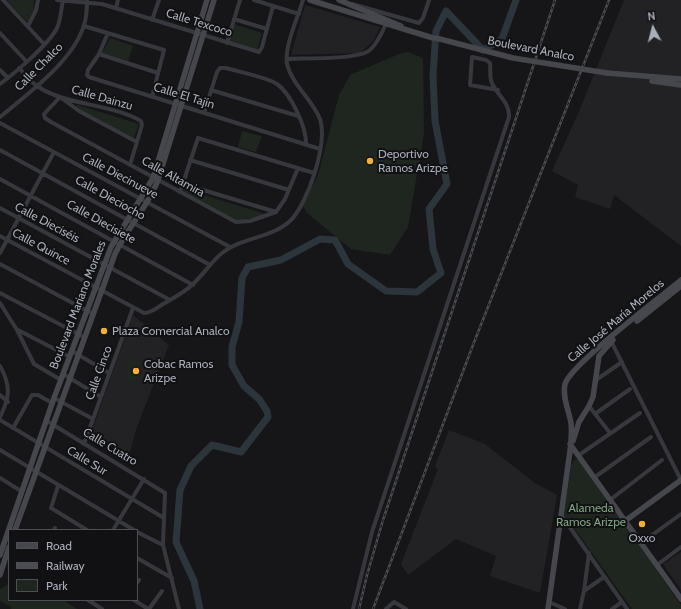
<!DOCTYPE html>
<meta charset="utf-8">
<style>
body{margin:0}
#map{position:relative;width:681px;height:609px;overflow:hidden;background:#161618;font-family:Cabin,sans-serif}
canvas{display:block}
.legend{position:absolute;left:8px;top:529px;width:130px;height:72px;box-sizing:border-box;background:#111113;border:1px solid #4d4f55;margin:0;padding:5px 7px;list-style:none;font-size:12px;color:#a8adb8}
.legend li{display:flex;align-items:center;gap:8px;height:20px}
.legend b{width:20px;border:1px solid #4d4f55}
.north{position:absolute;left:633px;top:8px;width:40px;height:40px;-webkit-text-stroke:3px #111113;paint-order:stroke;rotate:353deg;font-size:11px;font-weight:700;line-height:16px;text-align:center;color:#a8adb8}
.north::after{content:'';display:block;margin:auto;width:14px;height:18px;background:#a8adb8;clip-path:polygon(50% 0,100% 100%,50% 72%,0 100%)}
</style>
<div id="map">
<canvas width="681" height="609"></canvas>
<ul class="legend">
<li><b style="height:5px;background:#45474d"></b>Road</li>
<li><b style="height:5px;background:#4a4c52"></b>Railway</li>
<li><b style="height:11px;background:#1e261f"></b>Park</li>
</ul>
<div class="north">N</div>
</div>
<script>
const ctx = document.querySelector('canvas').getContext('2d');
ctx.lineJoin = 'round';
function fillPath(path, color) { ctx.fillStyle = color; ctx.fill(path, 'evenodd'); }
function trace(path, color, width, dash) { ctx.strokeStyle = color; ctx.lineWidth = width; ctx.lineCap = dash ? 'butt' : 'round'; ctx.setLineDash(dash || []); ctx.stroke(path); }
function write(font, color, halo, rows, align = 'center') {
  ctx.font = font + ' Cabin,sans-serif'; ctx.lineWidth = 4; ctx.setLineDash([]); ctx.textBaseline = 'middle'; ctx.strokeStyle = halo; ctx.fillStyle = color; for (const [text, x, y, turn = 0] of rows) {
    ctx.save(); ctx.translate(x, y); ctx.rotate((+turn || 0) * Math.PI / 180); ctx.textAlign = isNaN(turn) ? turn : align; if (halo) ctx.strokeText(text, 0, 0); ctx.fillText(text, 0, 0); ctx.restore();
  }
}
const built = new Path2D(`
 M624,0H681V246L614,195L610,209L575,197L578,185L552,171L580,109Z
 M305,5L380,27L374,40L360,53L291,55Z
 M133,315L169,345L137,427L129,455L91,433Z
 M449,430L485,444L535,483L557,495L540,593L490,576L496,556L456,539L408,575L401,564L438,469L435,466Z
 M681,552V590L663,564Z`);
const green = new Path2D(`
 M6,0H34L33,11L27,22Z
 M234,24L262,33L257,50L228,42Z
 M110,38L133,46L128,61L102,53Z
 M408,52L423,58L424,133L408,227L390,255L351,249L307,213L303,206L318,175L339,95L350,75L399,54Z
 M78,105L139,124L134,138L82,111L75,106Z
 M242,131L262,136L256,152L238,147Z
 M184,189L262,213L263,216L238,221L182,192Z
 M138,359L141,380L128,382L126,360Z
 M575,459L581,460L681,605V609H632L564,514L571,465Z
 M9,584V600H63L77,609H11V607L0,601V589Z`);
const river = new Path2D(`
 M200,609L194,581L176,542L180,490L191,466L212,445L241,452L268,417L267,411L259,399L244,386L232,365V347L239,322L242,278L248,267L281,260L320,239L335,240L348,264L386,291L417,292L441,273L433,249L429,209L447,184L435,121L433,76L436,31L446,11L483,50L502,39L516,0`);
const street = new Path2D(`
 M3,0L44,44
 M57,0L102,4L259,52L262,47L273,6
 M254,0L299,14
 M352,4L419,23L423,18L429,0
 M116,8L118,0
 M234,19L267,29
 M152,20L159,0
 M28,26L36,10L38,0
 M84,26L164,50L152,97
 M0,33L26,61
 M108,33L99,54L88,70L87,75L89,77L320,149
 M227,43L240,0
 M99,54L158,73
 M287,59C304,58 358,60 370,50C377,44 382,33 386,24
 M19,68C25,74 30,81 37,86C66,106 110,103 141,121L142,125L130,165
 M0,70L8,78
 M0,84C15,73 49,44 57,28C61,19 61,9 63,0
 M211,90L298,116
 M204,113L217,72L220,68H226C239,72 267,77 277,84C291,94 307,128 306,145
 M0,117C28,94 74,60 84,25C87,17 87,8 87,0
 M0,123L230,247
 M137,142L79,111L60,97L44,114L45,118L51,122L236,222L250,221L276,212L285,199L298,168
 M0,150L210,265
 M190,160L289,190
 M0,179L193,285
 M183,184L276,212
 M180,192L198,138L314,173
 M0,208L170,300
 M0,236L144,313C151,313 157,308 163,304C173,298 184,293 193,284C203,275 211,262 222,253C242,237 272,238 290,221C308,204 328,143 320,119C312,99 292,85 287,64C284,47 298,17 303,0
 M0,253L54,152
 M0,264L93,314
 M0,293L84,337
 M0,303L17,330L34,364L61,380
 M18,330L70,357
 M611,341L681,480
 M72,351L109,373
 M0,366C11,386 10,397 0,417
 M63,374L101,397
 M596,380L622,362
 M0,395L8,402
 M54,398L93,419
 M589,406L610,433
 M595,414L630,389
 M0,420L164,518
 M47,421L165,493L163,545L179,609
 M13,428L32,395H38L52,403
 M84,444L133,308
 M0,450L134,530
 M579,455L640,413
 M595,477L651,437
 M0,478L21,491
 M58,486L51,508L87,530
 M610,500L662,460
 M562,516L627,609
 M54,530L55,528
 M113,530L144,479
 M137,532L163,545
 M641,543L681,514
 M137,558L172,578
 M657,565L681,547
 M137,583L139,580
 M584,591L604,577
 M88,600L102,609
 M134,600L148,609
 M549,602L565,609
 M149,609L162,591
 M353,609L372,532L509,117C510,102 496,94 492,83C489,77 491,69 490,63L486,60L472,57L470,85L498,90
 M386,609L394,602L406,609
 M580,609L584,591L589,553
 M612,609L622,602`);
const secondary = new Path2D(`
 M310,0L433,38
 M339,0L401,26
 M607,73L681,79
 M652,81L681,85
 M637,321L681,286
 M573,441L579,422L589,406L593,397L599,356L613,340
 M570,444L681,599
 M625,521L681,480
 M15,530L115,254C127,228 148,207 158,180L214,0
 M0,555L54,398L111,247L153,178L207,0
 M0,575L9,547
 M548,609L570,451C571,442 572,432 571,423C569,411 562,397 565,384C570,365 661,297 681,280`);
const rail = new Path2D(`
 M359,609L367,575L383,520L555,0
 M373,609L473,345L609,0`);
const secondaryBridge = new Path2D(`
 M436,38L513,58L607,73`);
const markers = [
 [370,161,4,"#f2b134"],
 [104,331,4,"#f2b134"],
 [136,371,4,"#f2b134"],
 [642,524,4,"#f2b134"]
];
const streetNames = [
 ["Calle Texcoco",199,23,17],
 ["Boulevard Analco",531,49,11],
 ["Calle Chalco",39,67,-45],
 ["Calle El Tajín",184,96,17],
 ["Calle Dainzu",102,98,16],
 ["Calle Diecinueve",120,176,28],
 ["Calle Altamira",173,177,29],
 ["Calle Dieciocho",110,198,29],
 ["Calle Diecisiete",101,222,29],
 ["Calle Dieciséis",47,223,28],
 ["Calle Quince",41,247,28],
 ["Boulevard Mariano Morales",78,305,-69],
 ["Calle José María Morelos",616,321,-40],
 ["Calle Cinco",99,373,-70],
 ["Calle Cuatro",110,447,31],
 ["Calle Sur",87,461,31]
];
const poiNames = [
 ["Deportivo",378,154],
 ["Ramos Arizpe",378,168],
 ["Plaza Comercial Analco",112,331],
 ["Cobac Ramos",144,364],
 ["Arizpe",144,378],
 ["Oxxo",642,538,"center"]
];
const parkNames = [
 ["Alameda",591,508],
 ["Ramos Arizpe",591,522]
];
fillPath(built, '#222225');
fillPath(green, '#1e261f');
trace(river, '#2c353c', 7);
trace(street, '#37383d', 4);
trace(secondary, '#45474d', 5.5);
trace(rail, '#4a4c52', 2.5);
trace(rail, '#111113', 1, [3]);
trace(secondaryBridge, '#45474d', 5.5);
for (const [x, y, r, color] of markers) { const dot = new Path2D(); dot.arc(x, y, r, 0, 2 * Math.PI); ctx.fillStyle = color; ctx.fill(dot); trace(dot, '#111113', 1.5); }
write('12px', '#a8adb8', '#111113', streetNames);
write('12px', '#a8adb8', '#111113', poiNames, 'left');
write('12px', '#7fa381', '#111113', parkNames);
</script>
